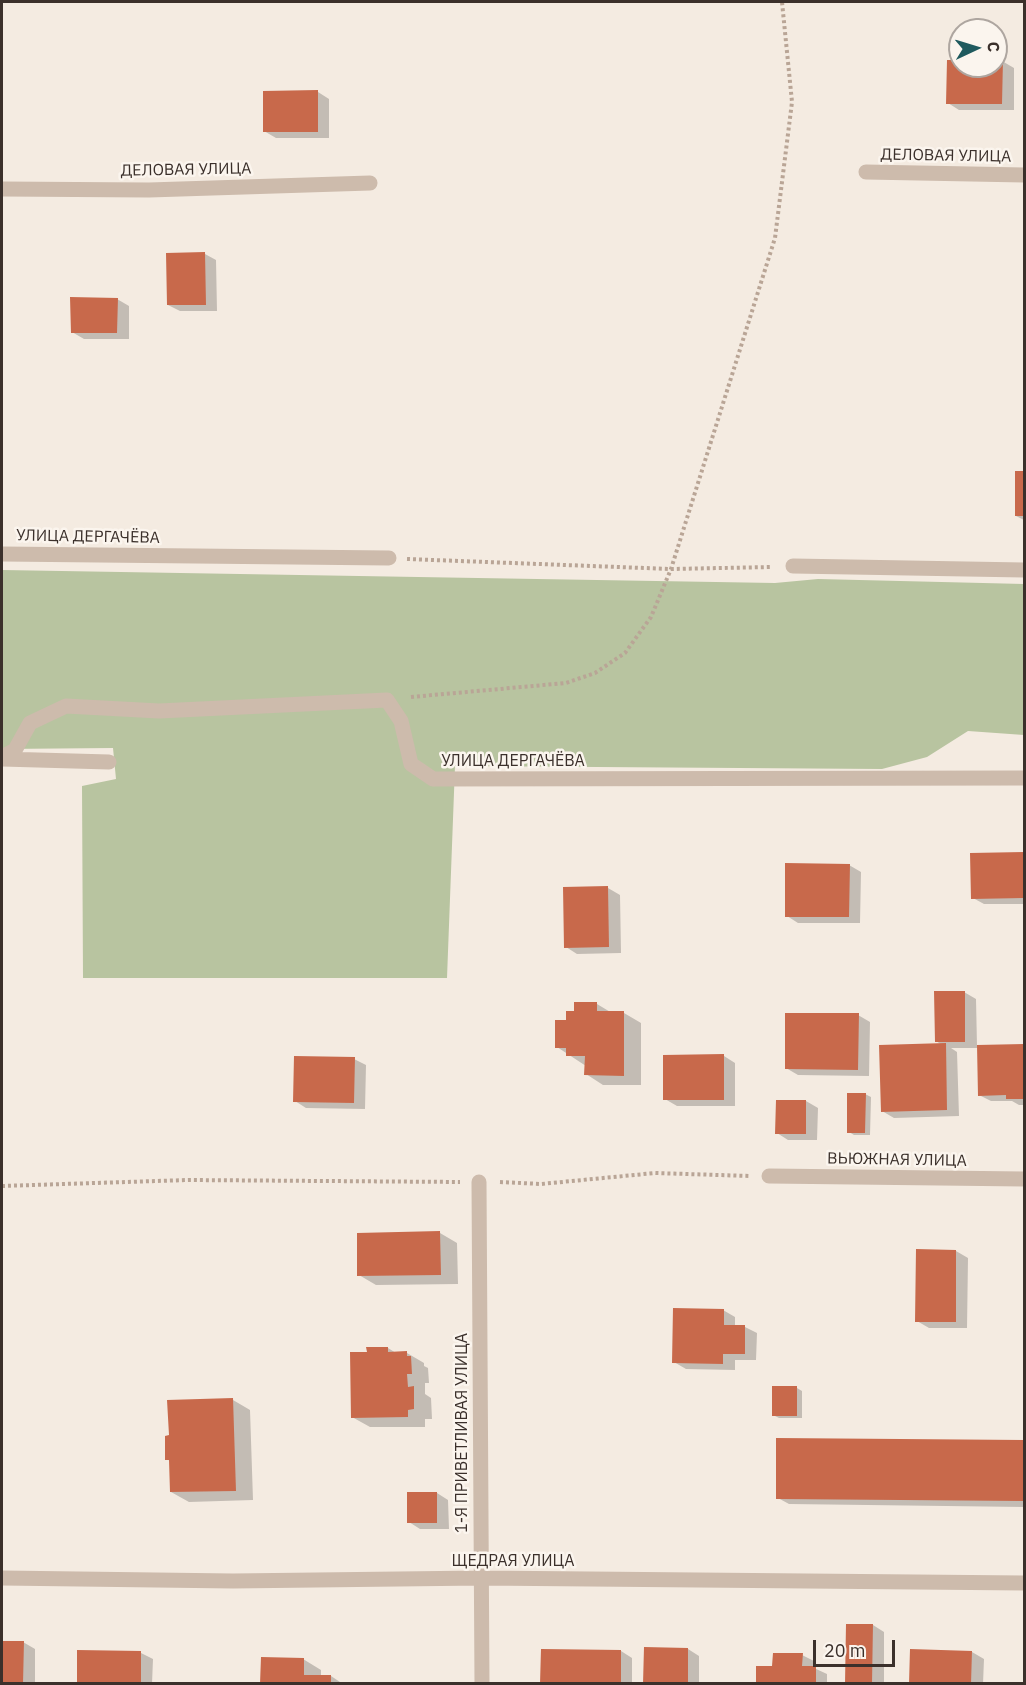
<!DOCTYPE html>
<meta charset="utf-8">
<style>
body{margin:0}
#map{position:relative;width:1026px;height:1685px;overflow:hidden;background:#f4ebe1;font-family:"IBM Plex Sans",sans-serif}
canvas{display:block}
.frame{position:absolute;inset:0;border:3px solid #3b302b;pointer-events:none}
.north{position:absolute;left:948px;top:18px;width:60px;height:60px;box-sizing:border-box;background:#fbf5ee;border:2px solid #aea6a0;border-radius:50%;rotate:86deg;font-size:16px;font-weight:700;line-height:24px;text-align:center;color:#3b302b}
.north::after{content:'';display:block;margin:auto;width:21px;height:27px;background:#1f5a5e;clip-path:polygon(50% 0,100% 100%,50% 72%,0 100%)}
.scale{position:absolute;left:813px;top:1640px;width:82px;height:27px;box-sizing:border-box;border:3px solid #3b302b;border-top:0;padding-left:8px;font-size:18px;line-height:21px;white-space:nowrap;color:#3b302b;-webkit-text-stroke:4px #fbf5ee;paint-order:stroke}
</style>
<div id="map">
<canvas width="1026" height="1685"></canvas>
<div class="frame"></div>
<div class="north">С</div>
<div class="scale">20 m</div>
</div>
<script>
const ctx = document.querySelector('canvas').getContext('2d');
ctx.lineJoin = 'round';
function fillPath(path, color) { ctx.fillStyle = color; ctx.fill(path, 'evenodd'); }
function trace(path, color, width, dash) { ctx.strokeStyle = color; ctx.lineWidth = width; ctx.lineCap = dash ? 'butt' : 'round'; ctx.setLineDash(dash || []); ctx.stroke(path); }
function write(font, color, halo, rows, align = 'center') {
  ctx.font = font + ' "IBM Plex Sans",sans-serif'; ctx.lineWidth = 5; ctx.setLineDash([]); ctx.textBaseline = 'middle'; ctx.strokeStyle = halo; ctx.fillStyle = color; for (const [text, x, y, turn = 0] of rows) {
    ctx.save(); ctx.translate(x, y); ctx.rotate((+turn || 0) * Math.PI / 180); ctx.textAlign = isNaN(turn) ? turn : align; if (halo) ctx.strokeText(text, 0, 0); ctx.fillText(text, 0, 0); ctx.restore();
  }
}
const green = new Path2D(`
 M2,570L775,583L818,579L1024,584V735L968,731L927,757L882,769L455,766L447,978H83L82,786L116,779L113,748L2,749Z`);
const shadow = new Path2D(`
 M960,61V66H996V61H1002L1014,68V110H959L948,103Z
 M318,92L329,99V138H276L264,131Z
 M205,254L216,260L217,311H180L168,305Z
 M117,299L129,306V339H84L72,332Z
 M1016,472H1024V520L1016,516Z
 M972,854H1024V904H984L973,898Z
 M849,865L861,872L860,923H798L787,916Z
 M608,888L620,895L621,953L577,954L566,947L564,889Z
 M964,992L976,999L977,1046L1024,1045V1105H1019L1012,1101H991L979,1095L978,1048H951L957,1052L959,1116L894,1118L882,1111L942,1045L936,1041Z
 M597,1004L612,1013H624L641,1023V1085H603L586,1074V1066L557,1047L567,1022L576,1012Z
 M858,1015L870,1022L869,1076L798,1075L786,1068Z
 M724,1056L735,1063V1106H677L665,1099Z
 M354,1059L366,1065L365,1109L306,1108L295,1101Z
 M865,1094L871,1097L870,1135H854L849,1132Z
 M806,1101L818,1108L817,1140H788L777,1133Z
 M440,1233L457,1243L458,1284L376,1285L359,1275Z
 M956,1251L968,1258L967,1328H929L917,1321Z
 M723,1310L735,1317V1326L745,1327L757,1333L756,1360H735V1370L686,1369L674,1362Z
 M388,1348L396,1353H407L424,1363V1366L428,1368L429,1383H425V1394L431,1398L432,1419H425V1427H370L352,1417L368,1354Z
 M773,1387L797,1388L802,1391V1418H779L773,1415Z
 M233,1400L250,1410L253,1500L189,1502L171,1492L170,1461L167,1459Z
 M778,1439L1024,1442V1507L789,1504L778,1498Z
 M437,1493L448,1500L449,1529H420L409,1522Z
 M873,1625L884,1632V1684H847Z
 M2,1642H23L35,1649V1684H2Z
 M688,1649L699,1656V1684H645Z
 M621,1651L632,1658V1684H542Z
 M972,1652L984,1659L983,1684H911Z
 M141,1653L153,1659L152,1684H79Z
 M802,1655L814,1661V1668L827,1674V1684H758L774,1667Z
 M303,1659L321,1670V1676H331L343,1684H262Z`);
const building = new Path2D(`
 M947,60H960V66H996V60H1003L1002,104H946Z
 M318,90V132H263V91Z
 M205,252L206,305H167L166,253Z
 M70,297L118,298L117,333H71Z
 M1015,471H1024V516H1015Z
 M1024,852V898L971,899L970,853Z
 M785,863L850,864L849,917H785Z
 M608,886L609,947L564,948L563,887Z
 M934,991H965V1042H935Z
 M574,1002H597V1011H624V1076L584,1075L585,1056H566V1048H555V1020H566V1011H574Z
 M785,1013H859L858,1070L785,1069Z
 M946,1043L947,1110L881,1112L879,1045Z
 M1024,1044V1099H1006V1095L978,1096L977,1045Z
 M724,1054V1100H663V1055Z
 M294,1056L355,1057L354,1103L293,1102Z
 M847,1093H866L865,1133H847Z
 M776,1100H806V1134H775Z
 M440,1231L441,1275L357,1276V1233Z
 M916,1249L956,1250V1322H915Z
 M673,1308L724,1309V1325H745V1354H723V1364L672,1363Z
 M366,1347H388V1352L407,1351V1356H411L412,1374H407L408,1387L414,1386V1409L408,1410V1417L351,1418L350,1352H367Z
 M772,1386H797V1416H772Z
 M233,1398L236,1491L170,1492L169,1460H165V1436L169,1435L167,1400Z
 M776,1438L1024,1440V1501L776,1499Z
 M407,1492H437V1523H407Z
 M846,1624H873L872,1684H845Z
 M2,1641H24L23,1684H2Z
 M644,1647L688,1648V1684H643Z
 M541,1649L621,1650V1684H540Z
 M910,1649L972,1651L971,1684H909Z
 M77,1650L141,1651V1684H77Z
 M773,1653H803L802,1666H816V1684H756V1666H772Z
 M261,1657L304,1658V1675H331V1684H260Z`);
const path = new Path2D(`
 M407,559L671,569L772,567
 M411,697L566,683L595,673L625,653L651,617L671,569L775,238L792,102L782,2
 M500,1182L541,1184L655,1173L750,1176
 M2,1186L188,1180L460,1182`);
const minor = new Path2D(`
 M866,172L1024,175
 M2,189L149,190L370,183
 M2,554L389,558
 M793,566L1024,570
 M2,757L15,750L30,723L66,706L159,711L387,700L401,721L411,764L433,779L1024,778
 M2,759L109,762
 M769,1176L1024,1179
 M479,1182L482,1684
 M2,1578L233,1581L481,1578L1024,1583`);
const streetNames = [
 ["ДЕЛОВАЯ УЛИЦА",946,156,1],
 ["ДЕЛОВАЯ УЛИЦА",186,170,-1],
 ["УЛИЦА ДЕРГАЧЁВА",88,537,1],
 ["УЛИЦА ДЕРГАЧЁВА",513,761],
 ["ВЬЮЖНАЯ УЛИЦА",897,1160,1],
 ["1-Я ПРИВЕТЛИВАЯ УЛИЦА",462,1433,-90],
 ["ЩЕДРАЯ УЛИЦА",513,1561]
];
fillPath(green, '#b8c4a0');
fillPath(shadow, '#0003');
fillPath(building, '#c8694b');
trace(path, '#b9a596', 4, [3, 3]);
trace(minor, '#cdbbac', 15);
write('16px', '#3b302b', '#fbf5ee', streetNames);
</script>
